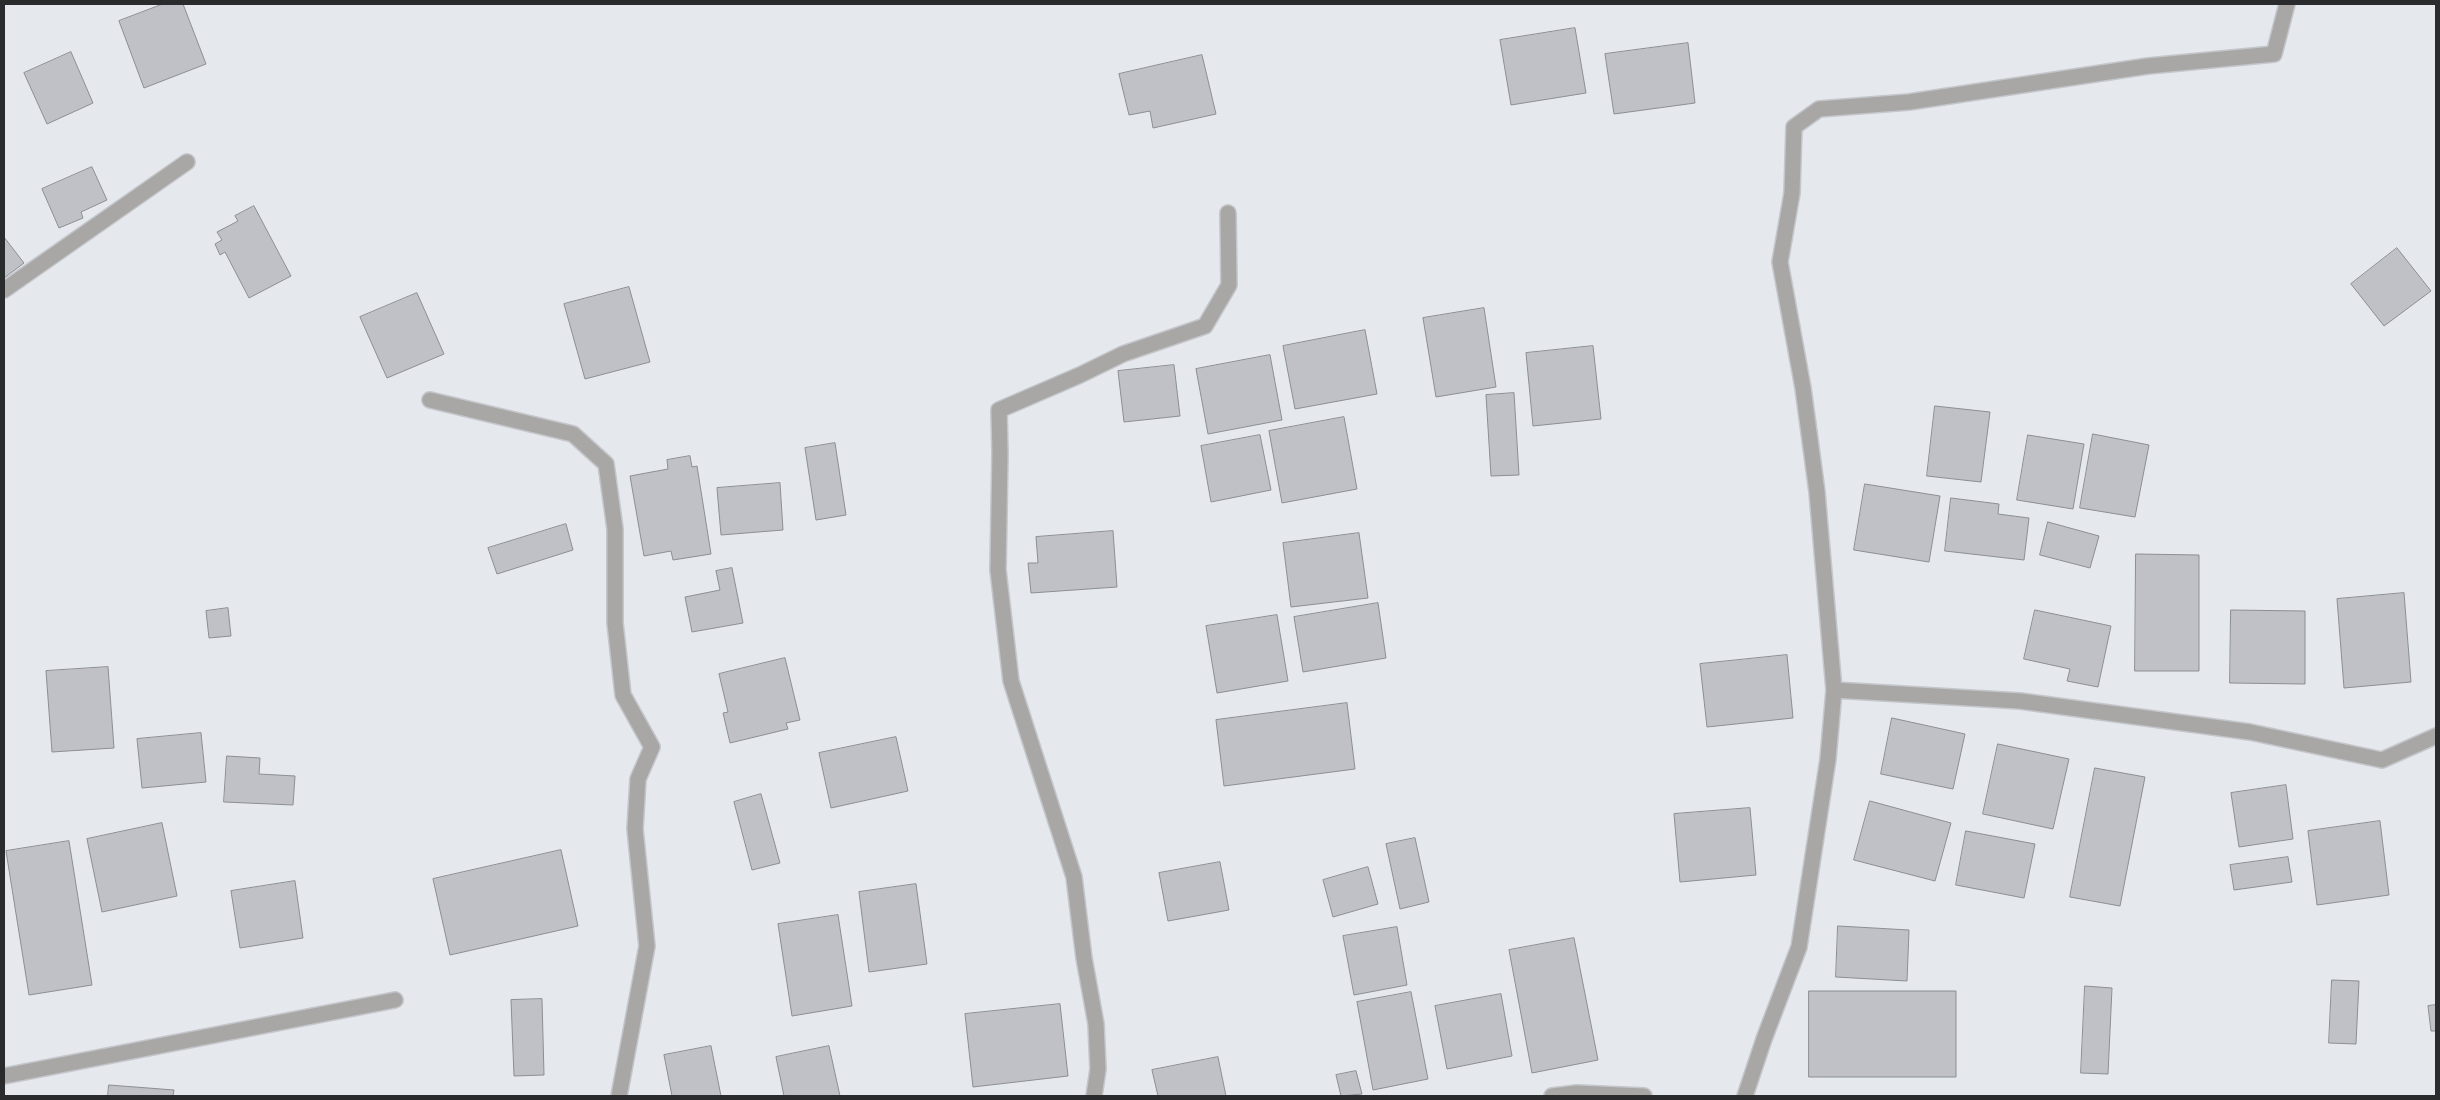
<!DOCTYPE html>
<style>
body{margin:0}
#map{position:relative;width:2440px;height:1100px;overflow:hidden;background:#e5e8ed;font-family:Ubuntu,sans-serif}
canvas{display:block}
.frame{position:absolute;inset:0;border:5px solid #2a2b2d;pointer-events:none}
</style>
<div id="map">
<canvas width="2440" height="1100"></canvas>
<div class="frame"></div>
</div>
<script>
const ctx = document.querySelector('canvas').getContext('2d');
ctx.lineJoin = 'round';
function fillPath(path, color) { ctx.fillStyle = color; ctx.fill(path, 'evenodd'); }
function trace(path, color, width, dash) { ctx.strokeStyle = color; ctx.lineWidth = width; ctx.lineCap = dash ? 'butt' : 'round'; ctx.setLineDash(dash || []); ctx.stroke(path); }
const building = new Path2D(`
 M163,4H183L206,64L144,88L119,21Z
 M1575,28L1586,93L1511,105L1500,40Z
 M1688,43L1695,103L1614,114L1605,54Z
 M71,52L93,103L47,124L24,73Z
 M1202,55L1216,114L1153,128L1150,111L1129,115L1119,74Z
 M92,167L107,200L81,212L83,218L59,228L42,189Z
 M254,206L291,276L249,298L225,252L220,255L215,244L222,240L217,232L238,221L235,216Z
 M4,237L24,263L4,278Z
 M2397,248L2431,291L2384,326L2351,284Z
 M629,287L650,362L585,379L564,304Z
 M417,293L444,354L387,378L360,317Z
 M1484,308L1496,387L1436,397L1423,318Z
 M1365,330L1377,394L1295,409L1283,346Z
 M1593,346L1601,419L1533,426L1526,353Z
 M1270,355L1282,420L1208,434L1196,369Z
 M1174,365L1180,416L1124,422L1118,371Z
 M1514,393L1519,475L1491,476L1486,395Z
 M1935,406L1990,412L1981,482L1927,476Z
 M1344,417L1357,489L1282,503L1269,431Z
 M2093,434L2149,445L2135,517L2080,508Z
 M1260,435L1271,490L1211,502L1201,446Z
 M2028,435L2084,444L2073,509L2017,500Z
 M835,443L846,515L816,520L805,448Z
 M690,456L692,467L697,466L711,554L673,560L671,551L644,556L630,476L668,469L667,460Z
 M780,483L783,530L721,535L717,488Z
 M1865,484L1940,496L1929,562L1854,550Z
 M1951,498L1999,504L1998,514L2029,518L2024,560L1945,551Z
 M2048,522L2099,536L2090,568L2040,555Z
 M566,524L573,550L497,574L488,548Z
 M1113,531L1117,587L1031,593L1028,563H1038L1036,537Z
 M1359,533L1368,598L1291,607L1283,543Z
 M2136,554L2199,555V671H2135Z
 M732,568L743,623L692,632L685,597L720,590L716,571Z
 M2404,593L2411,682L2344,688L2337,599Z
 M1378,603L1386,658L1303,672L1294,617Z
 M228,608L231,636L209,638L206,611Z
 M2035,610L2111,626L2098,687L2067,681L2070,669L2024,659Z
 M2231,610L2305,611V684L2230,683Z
 M1277,615L1288,681L1217,693L1206,626Z
 M1787,655L1793,718L1707,727L1700,664Z
 M785,658L800,720L786,723L788,729L730,743L723,713L728,712L719,674Z
 M108,667L114,748L52,752L46,671Z
 M1347,703L1355,769L1224,786L1216,720Z
 M1892,718L1965,734L1953,789L1881,774Z
 M201,733L206,782L142,788L137,739Z
 M896,737L908,791L831,808L819,753Z
 M1998,744L2069,759L2053,829L1983,814Z
 M227,756L260,758L259,774L295,776L293,805L224,802Z
 M2095,768L2145,777L2120,906L2070,897Z
 M2286,785L2293,839L2239,847L2231,793Z
 M761,794L780,863L752,870L734,802Z
 M1870,801L1951,823L1935,881L1854,860Z
 M1750,808L1756,875L1680,882L1674,814Z
 M2380,821L2389,895L2317,905L2308,831Z
 M162,823L177,896L102,912L87,839Z
 M1966,831L2035,844L2024,898L1956,885Z
 M1415,838L1429,902L1400,909L1386,844Z
 M69,841L92,985L29,995L6,851Z
 M561,850L578,926L450,955L433,879Z
 M2288,857L2292,882L2234,890L2230,865Z
 M1220,862L1229,910L1168,921L1159,873Z
 M1368,867L1378,904L1333,917L1323,880Z
 M295,881L303,938L240,948L231,891Z
 M916,884L927,964L869,972L859,892Z
 M838,915L852,1006L792,1016L778,924Z
 M1838,926L1909,930L1907,981L1836,977Z
 M1397,927L1407,985L1354,995L1343,936Z
 M1574,938L1598,1060L1532,1073L1509,950Z
 M2332,980L2359,981L2356,1044L2329,1043Z
 M2085,986L2112,988L2108,1074L2081,1073Z
 M1809,991H1956V1077H1809Z
 M1411,992L1428,1079L1373,1090L1357,1002Z
 M1501,994L1512,1056L1447,1069L1435,1006Z
 M542,999L544,1075L514,1076L511,1000Z
 M1060,1004L1068,1076L973,1087L965,1014Z
 M2436,1005V1031H2431L2428,1006Z
 M711,1046L721,1096H672L664,1055Z
 M829,1046L840,1096H784L776,1057Z
 M1218,1057L1226,1096H1158L1152,1070Z
 M1356,1071L1362,1094L1341,1096L1336,1075Z
 M109,1085L174,1090L173,1096H108Z`);
const minor = new Path2D(`
 M4,290L187,162
 M430,400L573,434L606,464L615,529V623L623,695L652,747L638,779L635,829L647,946L619,1096
 M1834,690L2020,701L2250,732L2382,760L2436,736
 M4,1076L395,1000
 M1094,1096L1098,1069L1096,1024L1084,958L1074,877L1011,681L998,570L1000,454L999,410L1080,375L1123,354L1205,326L1229,285L1228,213
 M1552,1096L1577,1093L1644,1096
 M1745,1096L1764,1039L1799,947L1828,759L1834,690L1817,492L1803,388L1780,262L1792,193L1794,127L1819,109L1909,102L2148,66L2274,54L2287,4`);
fillPath(building, '#bfc1c6');
trace(building, '#8b8e92', 1);
trace(minor, '#c3c6ca', 18);
trace(minor, '#a8a7a5', 15);
</script>
